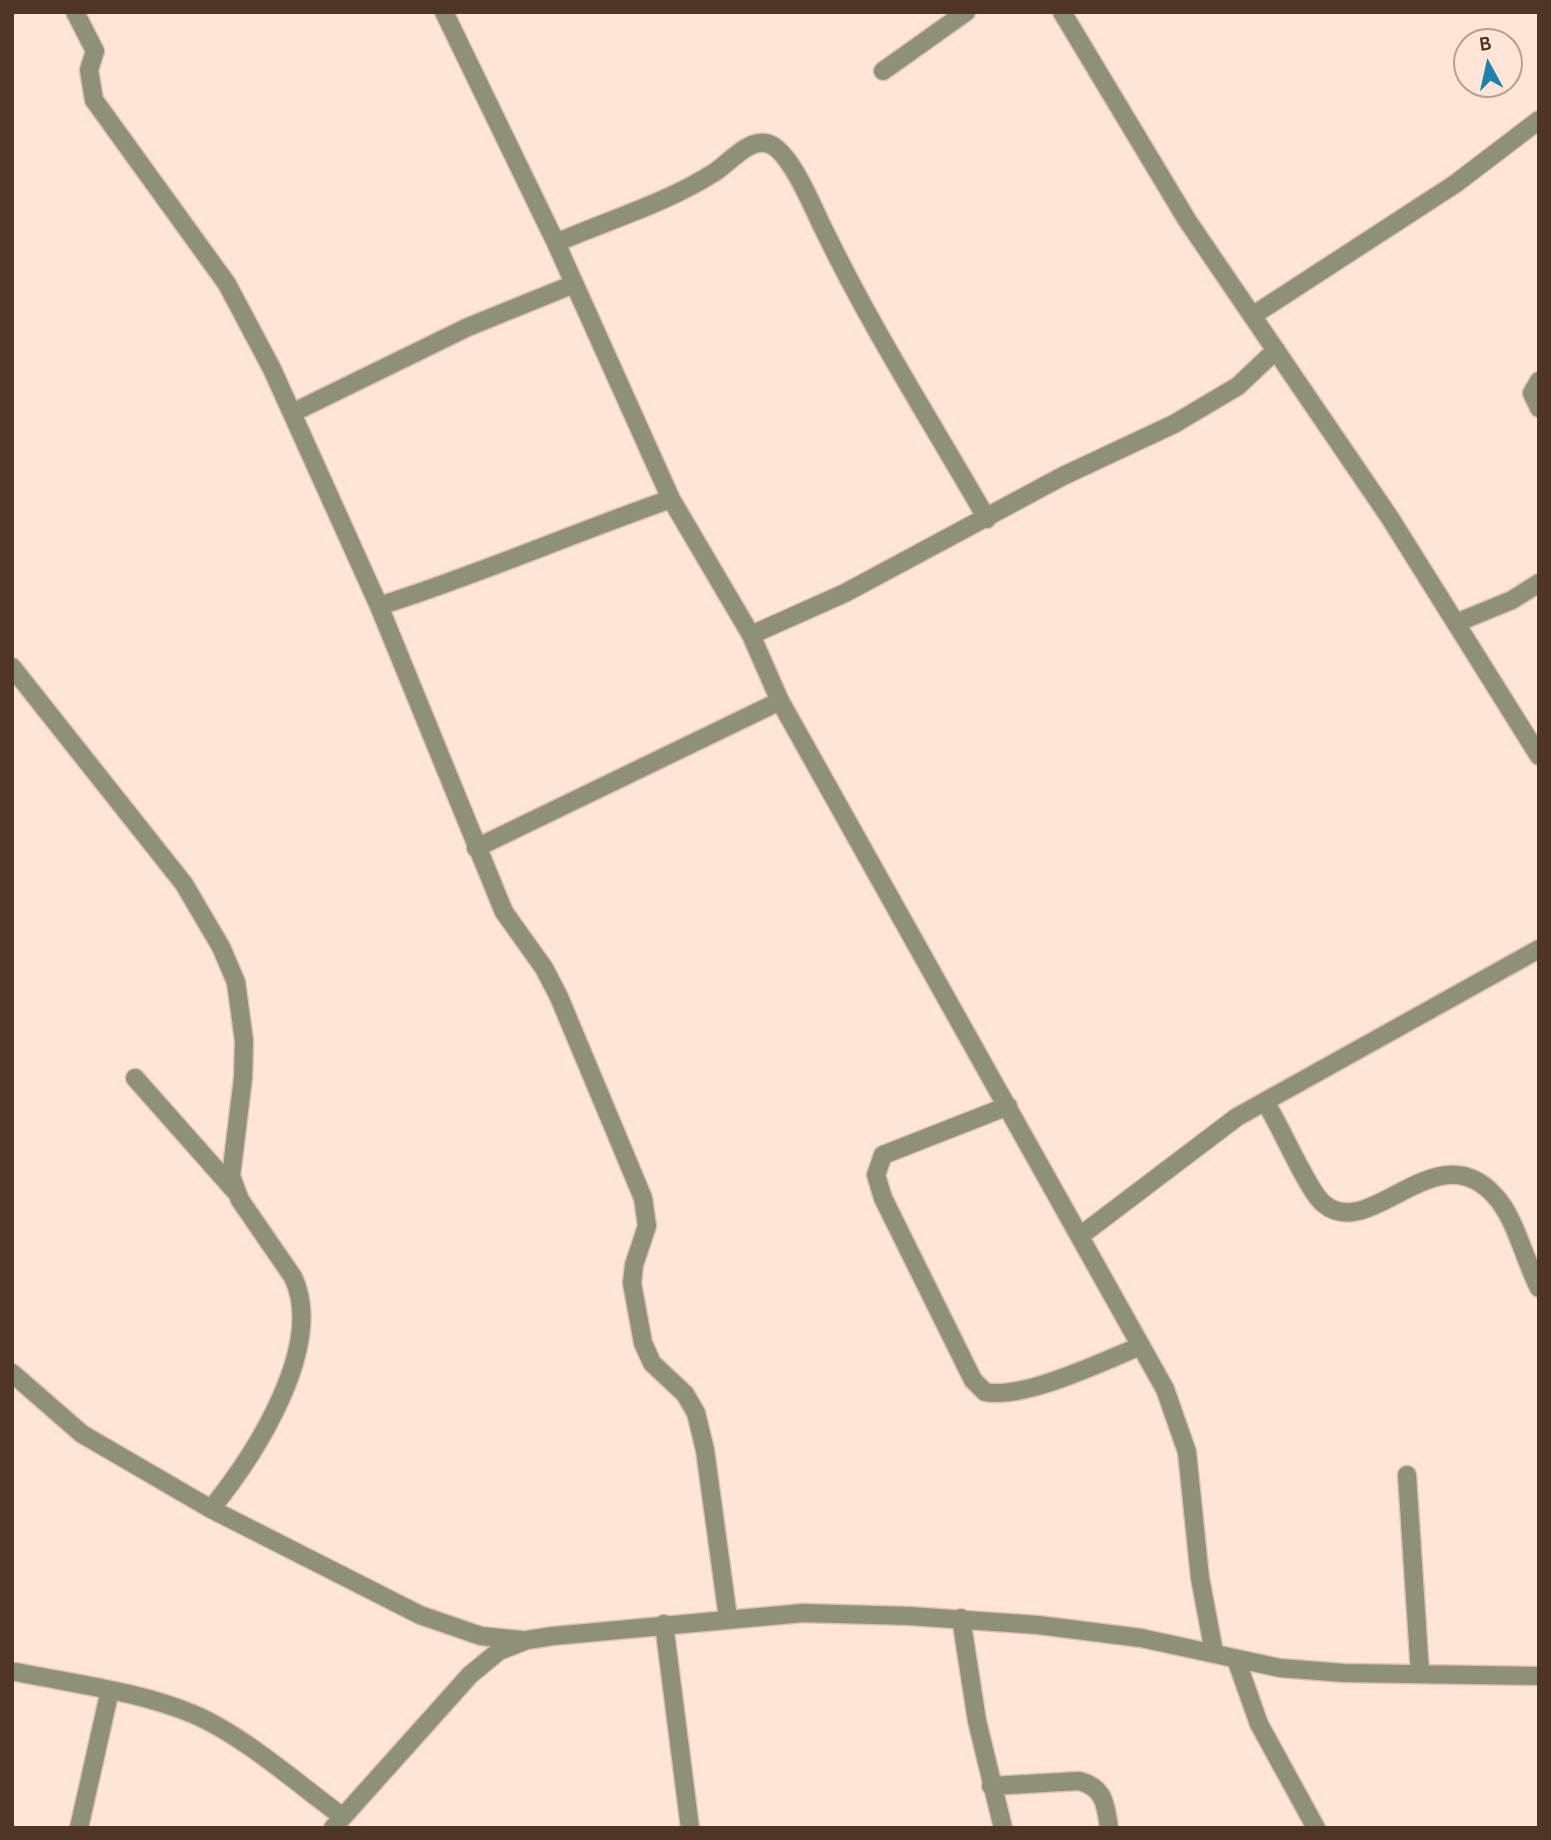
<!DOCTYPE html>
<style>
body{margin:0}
#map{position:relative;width:1551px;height:1840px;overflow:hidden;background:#fee5d5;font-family:Cabin,sans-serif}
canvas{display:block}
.frame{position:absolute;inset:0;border:14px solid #4e3526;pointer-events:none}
.north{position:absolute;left:1453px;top:28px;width:70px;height:70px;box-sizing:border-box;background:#fee5d5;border:2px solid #b89f8f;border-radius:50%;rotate:352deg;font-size:19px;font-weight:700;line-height:28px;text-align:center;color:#4e3526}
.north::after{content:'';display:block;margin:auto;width:24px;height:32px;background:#1f82ad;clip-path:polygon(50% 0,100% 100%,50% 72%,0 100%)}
</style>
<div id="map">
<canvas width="1551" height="1840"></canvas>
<div class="frame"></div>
<div class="north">B</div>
</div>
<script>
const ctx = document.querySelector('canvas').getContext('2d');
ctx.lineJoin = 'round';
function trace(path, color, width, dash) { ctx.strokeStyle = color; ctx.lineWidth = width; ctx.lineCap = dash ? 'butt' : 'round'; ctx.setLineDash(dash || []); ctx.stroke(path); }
const minor = new Path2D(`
 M75,12L95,51L89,70L94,100L227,284L272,369L379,606L504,912L544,968L559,997L643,1198L647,1226L634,1265L632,1283L643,1343L652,1363L685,1394L696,1413L705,1450L728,1618
 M444,12L556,243L671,499L751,635L780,701L1165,1389L1187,1452L1200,1578L1214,1652
 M1062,12L1187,220L1390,518L1539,756
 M883,71L966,12
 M556,243C608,220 667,203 715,172C730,162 746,141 765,143C789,145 814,211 825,232C873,331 932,423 987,519
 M1252,316L1455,184L1539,120
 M1539,381L1532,393L1539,408
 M292,413L468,327L574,284
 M379,606C478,575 573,533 671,499
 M1456,623L1512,600L1539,583
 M751,635L845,593L1063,476L1174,424L1238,386L1276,350
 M12,667L184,884L221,947L236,982L244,1041L243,1078L231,1176L240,1200L293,1277C326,1346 254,1456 211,1509
 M476,848L780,701
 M135,1078L235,1191
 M1265,1102C1280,1124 1308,1192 1324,1204C1371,1243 1436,1130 1495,1196C1515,1217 1525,1261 1539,1288
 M1008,1106L883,1155L876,1175L883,1198L973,1380L985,1392C1024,1400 1103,1361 1141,1346
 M1080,1236L1237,1117L1539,949
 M12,1373L82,1434L211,1509L420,1615L481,1636L521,1640
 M1407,1475L1420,1673
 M961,1618L977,1721L1003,1828
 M664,1624L690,1828
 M1236,1659L1259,1724L1316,1828
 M16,1672C75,1684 138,1691 193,1714C243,1735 299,1785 343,1817
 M991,1786L1079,1781C1104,1787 1106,1805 1109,1828
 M79,1828L110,1690
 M333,1828L470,1675L499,1651L527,1640L553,1636L803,1613L909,1616L1038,1625L1141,1638L1280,1668L1344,1673L1539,1676`);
trace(minor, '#dbc2b2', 21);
trace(minor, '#8e9176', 18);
</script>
